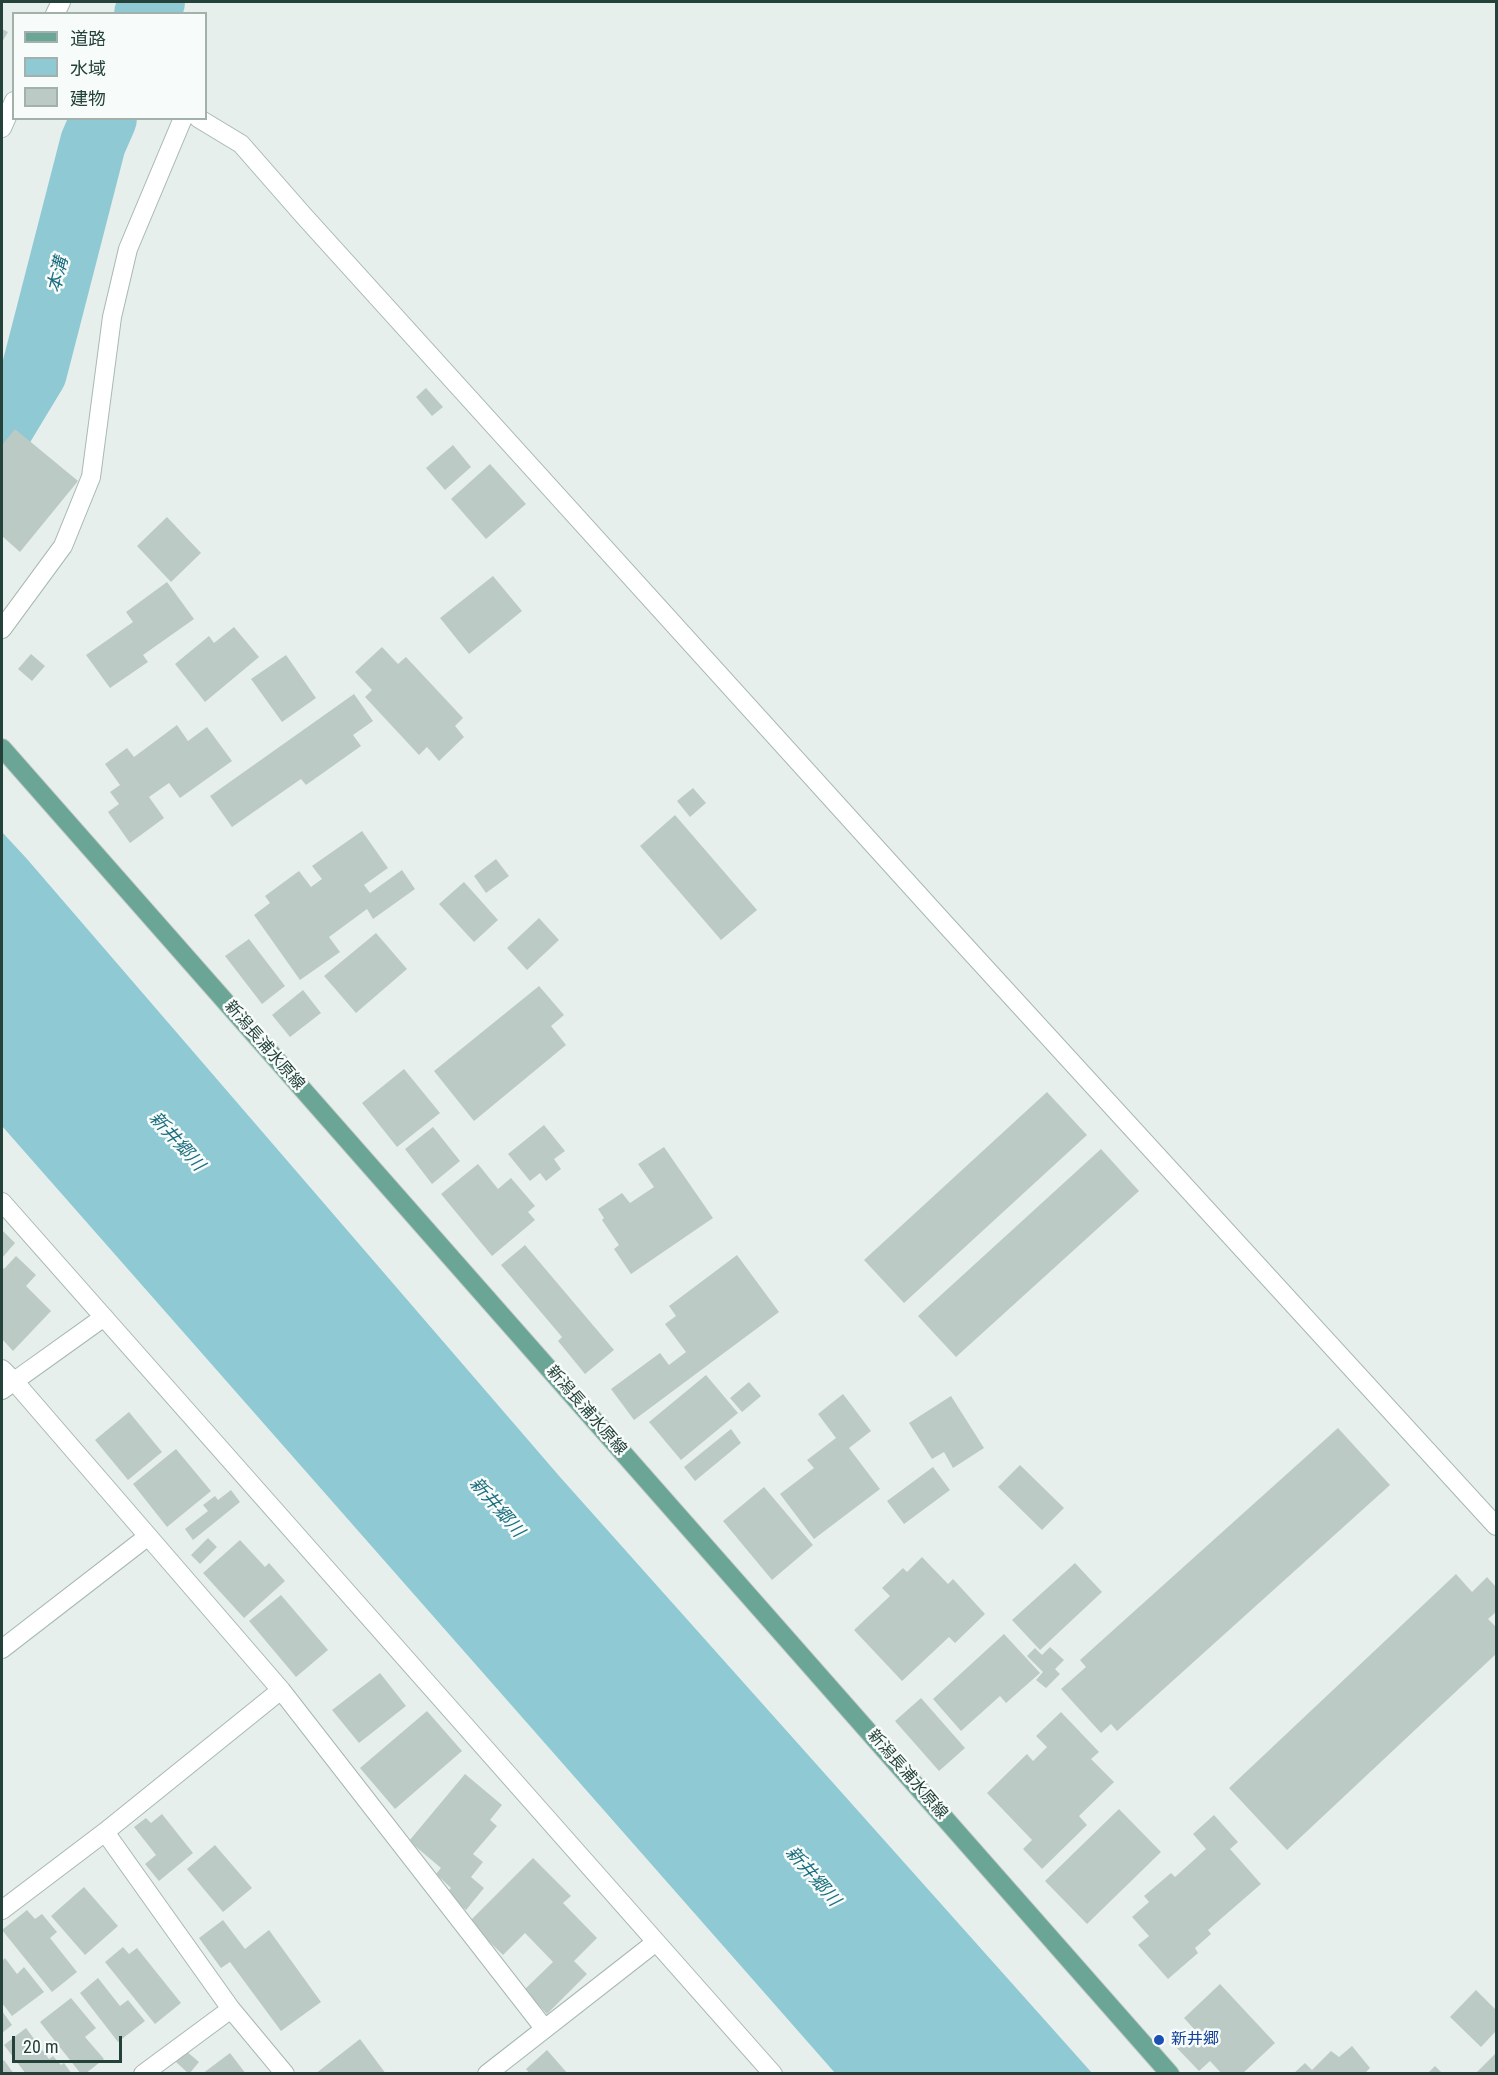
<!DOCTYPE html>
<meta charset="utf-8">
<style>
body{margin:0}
#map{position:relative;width:1498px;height:2075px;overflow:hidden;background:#e6efeb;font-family:"Roboto Condensed","Noto Sans JP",sans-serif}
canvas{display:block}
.frame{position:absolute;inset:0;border:3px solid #24423a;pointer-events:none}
.legend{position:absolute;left:12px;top:12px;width:195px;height:108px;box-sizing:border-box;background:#f7fbf9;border:2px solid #a3b1ad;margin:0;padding:8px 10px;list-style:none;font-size:18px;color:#24423a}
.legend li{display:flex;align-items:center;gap:12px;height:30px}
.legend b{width:30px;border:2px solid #a3b1ad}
.scale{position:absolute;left:12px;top:2036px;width:110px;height:27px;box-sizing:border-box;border:3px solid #24423a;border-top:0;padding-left:8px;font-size:18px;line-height:21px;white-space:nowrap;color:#24423a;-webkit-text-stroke:4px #f7fbf9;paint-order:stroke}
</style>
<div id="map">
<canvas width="1498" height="2075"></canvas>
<div class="frame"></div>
<ul class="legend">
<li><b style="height:8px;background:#6aa596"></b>道路</li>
<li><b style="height:16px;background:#8ec9d4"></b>水域</li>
<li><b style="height:16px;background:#bbcac4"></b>建物</li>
</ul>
<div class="scale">20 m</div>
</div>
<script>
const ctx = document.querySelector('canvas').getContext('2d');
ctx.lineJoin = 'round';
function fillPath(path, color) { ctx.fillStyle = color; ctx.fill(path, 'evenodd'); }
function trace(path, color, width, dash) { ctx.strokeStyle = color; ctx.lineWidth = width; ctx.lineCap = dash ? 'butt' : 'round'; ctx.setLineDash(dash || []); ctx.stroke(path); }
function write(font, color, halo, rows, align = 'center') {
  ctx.font = font + ' "Roboto Condensed","Noto Sans JP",sans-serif'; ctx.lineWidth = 5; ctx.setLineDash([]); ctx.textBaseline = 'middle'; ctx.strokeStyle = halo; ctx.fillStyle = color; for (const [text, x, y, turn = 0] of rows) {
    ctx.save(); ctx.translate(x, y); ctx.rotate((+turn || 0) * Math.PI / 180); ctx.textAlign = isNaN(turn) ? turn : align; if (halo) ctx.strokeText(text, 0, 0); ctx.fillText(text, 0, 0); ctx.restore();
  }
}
const water = new Path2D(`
 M2,832L27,859L560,1477L1092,2073H835L2,1126Z`);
const river = new Path2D(`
 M147,14L152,2
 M2,425L34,372L93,143L104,118`);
const building = new Path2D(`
 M2,29L8,32L2,42Z
 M426,388L443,407L432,416L416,397Z
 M15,429L78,481L20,552L2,536V445Z
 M453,445L471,467L445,490L426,468Z
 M490,464L526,504L486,539L451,499Z
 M167,517L201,553L171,582L137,546Z
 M493,576L522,611L469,654L440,618Z
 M167,582L194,619L143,655L148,662L110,688L86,655L133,622L126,612Z
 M234,627L259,657L205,702L175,664L209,636L214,643Z
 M382,647L398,664L406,657L463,718L455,726L464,737L439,761L427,747L419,755L365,697L372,690L355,672Z
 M31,654L45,666L32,681L18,669Z
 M286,655L316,698L282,722L251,679Z
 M354,694L373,721L353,735L361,746L306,785L301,779L232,827L210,796Z
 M177,725L188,741L207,727L232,761L180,798L169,783L149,797L164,818L130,843L108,812L119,804L110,792L120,785L105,764L127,748L134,757Z
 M693,788L706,803L690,817L677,801Z
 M675,815L757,910L721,940L640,846Z
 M362,831L388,868L364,885L370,893L402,870L415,889L373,919L367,909L329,937L340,952L300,980L254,915L270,903L265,896L299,871L311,887L322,879L312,866Z
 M496,859L509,876L486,893L474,876Z
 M464,882L498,920L474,942L439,904Z
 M539,918L559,940L527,970L507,948Z
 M376,933L407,969L356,1013L324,976Z
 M249,939L285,986L262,1004L225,956Z
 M539,986L564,1015L551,1026L566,1045L474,1121L434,1071Z
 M303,990L321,1013L290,1037L272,1015Z
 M404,1069L440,1113L397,1147L362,1103Z
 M1047,1092L1087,1135L904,1303L864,1260Z
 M544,1125L565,1151L554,1159L561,1169L546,1181L540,1173L530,1181L508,1154Z
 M433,1127L460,1161L432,1184L405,1149Z
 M664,1147L713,1218L631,1274L614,1249L619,1245L602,1220L604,1218L598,1209L622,1193L630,1203L654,1187L638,1164Z
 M1101,1149L1139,1191L956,1357L918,1316Z
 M478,1164L498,1189L511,1178L535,1206L528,1212L535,1220L492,1256L441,1194Z
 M2,1230L15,1243L2,1258Z
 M525,1245L614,1350L585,1374L558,1341L562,1337L501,1265Z
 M737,1255L779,1312L634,1420L611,1389L660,1353L669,1365L686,1352L665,1324L676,1316L669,1306Z
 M16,1256L36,1275L26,1286L51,1311L13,1351L2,1339V1266L4,1269Z
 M706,1375L738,1413L681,1460L649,1422Z
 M749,1382L761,1396L742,1412L730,1398Z
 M843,1394L871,1431L849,1448L880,1489L814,1539L780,1494L814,1468L807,1460L836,1438L818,1414Z
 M951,1396L984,1448L953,1468L944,1452L932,1459L909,1423Z
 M129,1412L162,1452L128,1480L95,1440Z
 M1338,1428L1390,1485L1117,1731L1111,1724L1101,1733L1061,1689L1086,1667L1080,1660Z
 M731,1429L741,1443L695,1481L684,1467Z
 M176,1449L211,1491L167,1527L133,1484Z
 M1020,1465L1064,1508L1042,1530L998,1487Z
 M933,1467L950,1490L904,1524L887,1501Z
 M764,1487L813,1545L772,1580L723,1521Z
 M231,1490L240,1502L193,1540L185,1529L208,1511L203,1505L215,1496L218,1500Z
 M208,1538L217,1547L200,1564L191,1555Z
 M240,1540L265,1567L269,1563L285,1581L244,1618L203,1573Z
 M922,1557L948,1584L953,1579L985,1614L955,1643L949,1637L902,1681L854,1630L890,1596L882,1588L903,1568L907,1572Z
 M1075,1563L1102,1592L1040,1650L1012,1620Z
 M1456,1574L1472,1592L1487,1577L1496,1587V1612L1488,1619L1496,1627V1654L1287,1850L1229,1788Z
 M281,1595L328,1650L296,1677L249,1621Z
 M1004,1634L1040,1673L1006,1703L1000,1696L961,1731L933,1699Z
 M1050,1647L1064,1660L1055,1669L1060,1674L1046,1688L1036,1680L1043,1672L1027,1656L1035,1648L1042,1655Z
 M380,1673L406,1706L359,1743L332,1710Z
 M921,1698L965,1748L939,1771L895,1721Z
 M427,1711L462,1751L395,1809L360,1768Z
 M1061,1712L1099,1752L1091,1759L1114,1782L1079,1816L1087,1825L1042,1869L1023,1849L1032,1840L987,1793L1027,1754L1033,1761L1047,1747L1036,1736Z
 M465,1774L502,1805L490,1820L497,1826L473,1854L483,1862L471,1877L484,1888L466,1910L446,1894L451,1888L436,1874L441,1868L409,1841Z
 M1119,1809L1161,1852L1087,1924L1045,1881Z
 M162,1814L193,1853L159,1881L145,1864L156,1855L134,1827L146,1818L151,1823Z
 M1214,1815L1238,1842L1230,1849L1261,1884L1208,1930L1211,1934L1195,1948L1198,1953L1168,1979L1138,1945L1149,1936L1132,1917L1149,1902L1144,1896L1171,1873L1175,1877L1206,1849L1193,1834Z
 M215,1845L252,1888L223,1912L187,1869Z
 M533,1858L571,1896L563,1903L597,1938L574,1961L587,1974L547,2014L524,1990L553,1962L525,1933L503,1955L469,1922Z
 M84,1887L118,1926L85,1955L51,1916Z
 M27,1910L35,1919L42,1914L57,1932L50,1938L77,1972L52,1992L2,1930Z
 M223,1920L245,1949L269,1930L321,2002L281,2031L230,1962L221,1968L199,1938Z
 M123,1947L129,1954L137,1948L181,2003L155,2024L105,1962Z
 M5,1958L17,1974L24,1967L44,1992L12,2016L2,2003V1961Z
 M98,1978L120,2006L128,2000L145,2021L118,2042L80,1993Z
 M1220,1984L1275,2043L1242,2074H1222L1210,2061L1199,2071L1176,2047L1194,2029L1184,2018Z
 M1476,1990L1496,2010V2031L1481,2047L1450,2017Z
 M71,1998L96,2028L85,2037L104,2059L85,2074H81L40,2022Z
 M2,2011L12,2025L2,2033Z
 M26,2028L49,2059L53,2056L61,2065L64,2063L72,2074H26L4,2045Z
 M360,2039L386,2074H315Z
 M1352,2046L1370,2068L1364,2074H1293L1305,2063L1312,2070L1331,2051L1339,2057Z
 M547,2050L568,2074H530L526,2069Z
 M186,2051L199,2062L189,2074L176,2062Z
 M230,2053L246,2074H202Z
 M1496,2053V2074H1475Z
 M4,2060L14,2074H2V2062Z
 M1435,2066L1443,2074H1427Z`);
const minor = new Path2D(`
 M55,14L61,2
 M198,118L241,144L304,216L947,926L1496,1526
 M2,128L14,101
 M2,629L63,546L91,477L112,317L128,249L183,118
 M2,1202L773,2074
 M2,1369L14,1381L281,1690L105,1832L2,1910
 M2,1390L104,1317
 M2,1649L147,1537
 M281,1690L544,2028
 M105,1832L231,2009L285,2074
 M143,2074L231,2009
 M487,2074L656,1942`);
const major = new Path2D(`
 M2,748L1170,2074`);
const markers = [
 [1159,2040,6,"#1a4fb4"]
];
const streetNames = [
 ["新潟長浦水原線",264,1046,49],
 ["新潟長浦水原線",586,1411,49],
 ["新潟長浦水原線",907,1775,49]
];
const transitNames = [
 ["新井郷",1171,2040]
];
const waterNames = [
 ["本溝",59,275,-76],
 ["新井郷川",176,1142,48],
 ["新井郷川",496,1508,49],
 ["新井郷川",812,1877,49]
];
fillPath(water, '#8ec9d4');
trace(river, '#8ec9d4', 66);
fillPath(building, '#bbcac4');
trace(minor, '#a8b8b2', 20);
trace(major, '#c2cac8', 20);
trace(minor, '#fff', 18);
trace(major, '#6aa596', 18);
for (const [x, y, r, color] of markers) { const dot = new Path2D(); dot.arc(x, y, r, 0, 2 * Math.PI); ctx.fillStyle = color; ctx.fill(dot); trace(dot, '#f7fbf9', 2); }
write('16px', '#24423a', '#f7fbf9', streetNames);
write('16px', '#164399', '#f7fbf9', transitNames, 'left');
write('italic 18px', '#1c6f80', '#f7fbf9', waterNames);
</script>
